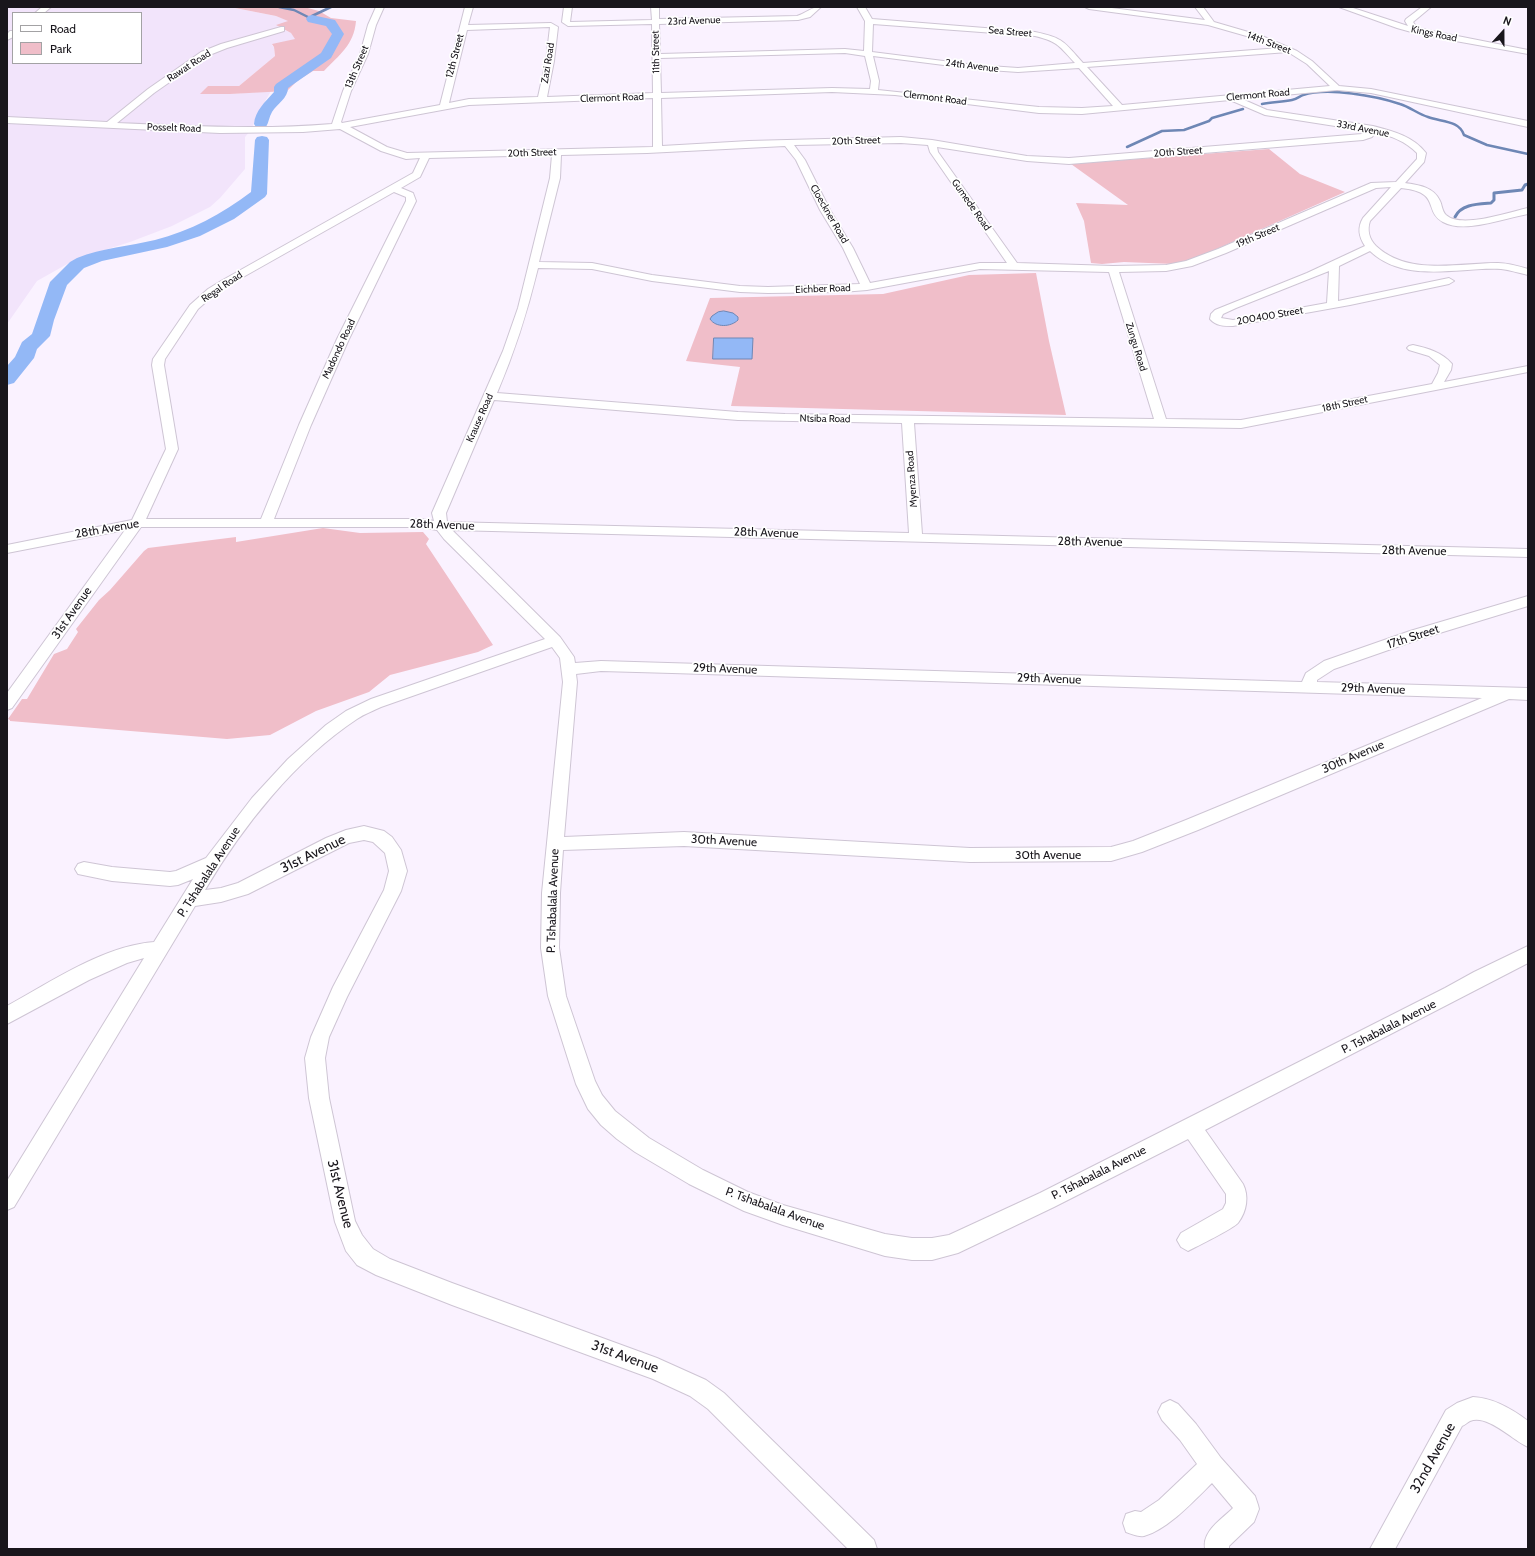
<!DOCTYPE html>
<style>
body{margin:0}
#map{position:relative;width:1535px;height:1556px;overflow:hidden;background:#faf2ff;font-family:Cabin,sans-serif}
canvas{display:block}
.frame{position:absolute;inset:0;border:8px solid #19161c;pointer-events:none}
.legend{position:absolute;left:12px;top:12px;width:130px;height:52px;box-sizing:border-box;background:#fff;border:1px solid #a3a2a4;margin:0;padding:5px 7px;list-style:none;font-size:12px;color:#19161c}
.legend li{display:flex;align-items:center;gap:8px;height:20px}
.legend b{width:20px;border:1px solid #a3a2a4}
.north{position:absolute;left:1483px;top:12px;width:40px;height:40px;-webkit-text-stroke:3px #fff;paint-order:stroke;rotate:21deg;font-size:11px;font-weight:700;line-height:16px;text-align:center;color:#19161c}
.north::after{content:'';display:block;margin:auto;width:14px;height:18px;background:#19161c;clip-path:polygon(50% 0,100% 100%,50% 72%,0 100%)}
</style>
<div id="map">
<canvas width="1535" height="1556"></canvas>
<div class="frame"></div>
<ul class="legend">
<li><b style="height:5px;background:#fff"></b>Road</li>
<li><b style="height:11px;background:#f0bec9"></b>Park</li>
</ul>
<div class="north">N</div>
</div>
<script>
const ctx = document.querySelector('canvas').getContext('2d');
ctx.lineJoin = 'round';
function fillPath(path, color) { ctx.fillStyle = color; ctx.fill(path, 'evenodd'); }
function trace(path, color, width, dash) { ctx.strokeStyle = color; ctx.lineWidth = width; ctx.lineCap = dash ? 'butt' : 'round'; ctx.setLineDash(dash || []); ctx.stroke(path); }
function write(font, color, halo, rows, align = 'center') {
  ctx.font = font + ' Cabin,sans-serif'; ctx.lineWidth = 3.5; ctx.setLineDash([]); ctx.textBaseline = 'middle'; ctx.strokeStyle = halo; ctx.fillStyle = color; for (const [text, x, y, turn = 0] of rows) {
    ctx.save(); ctx.translate(x, y); ctx.rotate((+turn || 0) * Math.PI / 180); ctx.textAlign = isNaN(turn) ? turn : align; if (halo) ctx.strokeText(text, 0, 0); ctx.fillText(text, 0, 0); ctx.restore();
  }
}
const built = new Path2D(`
 M7,7H230L276,16L289,21L277,26L291,33L296,39L272,45L274,47L275,56L239,86H208L201,94H230L271,91L259,112L251,130L245,137V169L220,198L210,207L172,226L130,242L89,255L69,263L37,281L7,324ZM13,13H141V63H13Z`);
const green = new Path2D(`
 M218,7H304L319,11L331,18L356,21C354,45 339,55 324,71H313L297,81L287,91L230,94H200L208,86H239L275,56L274,47L272,44L295,39L291,33L276,25L288,21L276,16L230,7Z
 M1269,149L1300,174L1345,192L1219,248L1184,262L1173,264L1124,262L1102,264L1091,263L1084,221L1076,203L1128,205L1071,164Z
 M1036,273L1049,341L1066,415L731,406L740,367L686,361L710,298L883,294L969,275Z
 M323,528L360,533L423,532L429,539L426,544L493,645L478,652L390,675L369,692L316,711L270,735L227,739L10,721V720L8,719L22,699H27L54,654L67,649L78,632L76,629L99,600L110,590L144,551L148,548L236,537V542Z`);
const water = new Path2D(`
 M724,311L733,313L738,317V320C731,327 716,328 710,319L712,316L718,312Z
 M714,338H753L752,359H713Z`);
const streamFar1 = new Path2D(`
 M279,7L294,10L312,19V16L331,7
 M1262,104C1272,102 1282,102 1292,100C1297,99 1300,96 1303,95C1328,87 1376,96 1400,104C1410,107 1418,114 1428,117C1441,122 1459,120 1464,135L1487,145L1528,154
 M1127,147L1162,131L1184,130L1209,121L1212,118L1243,109`);
const stream = new Path2D(`
 M1455,217C1461,204 1478,204 1491,203L1494,200V193L1522,190L1525,185L1528,184`);
const river = new Path2D(`
 M312,15L335,20L344,34L331,58L288,88C288,98 277,104 272,112C269,117 269,122 266,127L261,128L256,127L254,124C255,111 265,102 274,92V87L276,84L321,53L332,34L326,26L308,22L306,19L308,16Z
 M262,136L267,137L269,140L267,194L265,197L234,219L200,236L167,247L102,261L84,268L67,285L54,320L50,336L37,349L34,358L14,383L7,385V366L15,357L22,342L32,334L50,282L70,262L77,258C102,248 130,246 155,240C190,231 222,214 251,192L255,140L257,137Z`);
const minor = new Path2D(`
 M42,7H51L44,13H35Z
 M376,7H384L376,25L368,54L351,91L341,122L342,123L440,105L465,7H473L468,25L551,23L558,27L554,61L547,97L653,93L652,24L568,26L562,22L564,7H572L570,22L652,20L651,7H659V19L797,16C807,13 810,7 821,7L810,17L798,20L659,24L660,54L845,49L864,51L865,21L857,7H865L872,19L1035,32C1064,38 1064,42 1083,63L1280,48L1257,39L1208,25L1089,9L1085,7H1104L1205,20L1195,7H1203L1214,22L1262,36L1297,51L1312,61L1339,86L1371,89L1528,121V127L1371,93L1337,90L1242,99L1267,110L1373,126C1392,131 1413,136 1426,153L1424,162L1405,183C1419,185 1434,187 1440,201C1442,205 1442,211 1446,215C1461,229 1509,212 1528,208V214C1504,218 1465,234 1443,222C1423,211 1442,192 1401,188L1370,221C1367,230 1369,239 1376,246C1408,276 1458,263 1498,263C1508,263 1518,266 1528,269V275C1519,273 1510,270 1501,269C1458,267 1405,284 1370,251L1339,266L1338,301L1449,278L1454,281L1449,284L1350,305L1233,326C1224,326 1216,326 1210,319L1211,314L1215,310L1307,273L1365,246C1359,237 1357,228 1363,218L1391,187L1376,188L1226,253L1192,266L1166,271L1119,272L1166,419L1241,420L1432,384L1438,373L1440,365L1429,356L1409,350L1407,348L1409,346L1413,345C1427,348 1442,352 1452,364L1451,370L1444,382L1528,366V372L1241,428L914,423L922,534L1528,549V557L452,530L560,637L574,657L575,663L601,661L1302,682L1306,673L1324,661L1410,631L1528,596V606L1420,639L1334,669L1317,680V682L1528,688V700L1509,699L1198,830L1142,852L1111,861L970,862L684,846L563,850L560,893L559,948L566,996L595,1081L602,1095L615,1111L649,1138L703,1170L748,1192L783,1205L885,1234L912,1238H932L949,1235L1040,1193L1445,988L1474,972L1528,946V963L1205,1130L1243,1184C1249,1196 1247,1211 1238,1223C1234,1228 1196,1247 1188,1251L1181,1247L1177,1240L1181,1233L1223,1209L1226,1203V1194L1188,1139L1054,1207L958,1253L932,1260H912L885,1256L783,1225L744,1211L689,1184L635,1152L617,1139L601,1125L588,1109L576,1084L548,996L541,948L542,893L563,682L560,658L552,647L381,707C373,711 364,714 357,719C295,760 242,827 205,890L221,888L238,883L326,838L346,830L364,826L384,831L392,837L401,850L407,871L401,891L347,997L329,1037L325,1058L329,1098L355,1221L362,1235L373,1249L390,1259L452,1283L657,1358L706,1380L724,1393L874,1540L877,1549H848L708,1409L690,1396L653,1379L452,1305L376,1275L357,1265L346,1251L335,1222L309,1098L305,1058L311,1037L333,987L384,890L389,871L385,853L373,842L364,840L349,843L248,894L221,902L195,906L14,1207L7,1210V1181L144,958L127,963L89,980L7,1024V1006C51,982 103,946 154,942L193,879L178,885L170,886L112,881L78,874L75,869L78,864L84,862L112,867L170,872L176,871L206,858L252,798L288,759L326,725L346,711L371,699L545,639L444,539L437,530L420,527H141L12,708L7,710V693L125,530L7,553V545L132,520L166,449L152,365L153,359L190,305L208,289L221,281L413,173L420,158L406,159L381,151L340,129L303,132L220,133L7,123V117L107,122L148,89L201,52L221,44L281,27H284V31L227,48L207,56L154,93L117,123C189,126 261,130 332,124L343,91L360,54L368,25ZM873,24L1035,36C1059,42 1059,46 1075,63L1018,68L975,65L872,52ZM550,27L546,61L538,97L469,99L449,103L467,30ZM1288,52L1307,64L1330,86L1122,105L1087,67ZM845,53L865,56L871,81L870,89L832,88L661,93L660,58ZM873,56L975,69L1018,72L1079,68L1113,106L1082,108L1039,107L878,90L879,81ZM832,92L895,95L1039,113L1082,114L1230,100L1265,115L1367,131L1362,134L1069,158L1027,156L932,140L901,137L749,141L662,146L661,98ZM653,98V147L407,153L387,147L350,127L469,105ZM1375,133C1391,135 1406,142 1417,153V159L1396,182L1371,183L1218,249L1186,261L1166,265L1113,266L1017,263L938,152L937,147L1027,161L1069,164L1363,140L1372,137ZM901,143L928,145L930,152L1007,263H980L870,283L853,248L830,210L805,160L794,145ZM785,146L796,160L820,210L843,248L860,284L768,287L740,286L652,275L592,263L539,262L560,178L561,155L647,153ZM552,155L550,178L518,308L503,351L432,513L434,521L420,519H274L311,425L349,339L416,201L413,193L401,188L420,177L429,158ZM394,192L406,197V201L337,339L299,425L261,519H146L178,449L164,365L165,359L198,309L216,293L229,285ZM538,268L592,269L652,281L740,292L768,293L842,292L867,290L980,269L1109,272L1154,419L785,414L738,412L497,393C515,351 527,313 538,268ZM1329,271L1327,303L1233,320L1221,318L1223,314L1236,308ZM494,400L738,420L902,423L909,533L447,522L446,513ZM601,671L672,673L1482,698L1186,820L1133,841L1111,847L970,848L684,832L564,837L577,682L576,674Z
 M1339,7H1350L1408,26L1405,21L1406,19L1422,7H1431L1413,22L1417,28L1528,50V54L1422,35L1397,28Z
 M10,31H13V37L7,40V34Z
 M1473,1397C1494,1398 1512,1409 1528,1421V1447C1512,1440 1488,1414 1470,1421C1468,1422 1465,1425 1462,1426L1395,1549H1370L1446,1410L1457,1403Z
 M1170,1400L1178,1404L1196,1424L1221,1458L1255,1496L1258,1505L1259,1509L1254,1522L1229,1546V1549H1205C1202,1531 1221,1520 1233,1508L1212,1483C1195,1500 1167,1530 1144,1536C1138,1537 1132,1534 1126,1532L1123,1523L1126,1514L1135,1511L1141,1512L1159,1500L1197,1464L1180,1440L1162,1420L1158,1412L1162,1404Z`);
const farStreetnames = [
 ["23rd Avenue",694,21,-2],
 ["Sea Street",1010,32,5],
 ["Kings Road",1434,34,12],
 ["14th Street",1269,43,21],
 ["11th Street",656,52,-91],
 ["12th Street",455,56,-75],
 ["Zazi Road",548,63,-81],
 ["Rawat Road",189,66,-33],
 ["24th Avenue",972,66,7],
 ["13th Street",357,67,-67],
 ["Clermont Road",1258,95,-5],
 ["Clermont Road",612,98,-2],
 ["Clermont Road",935,98,7],
 ["Posselt Road",174,128,2],
 ["33rd Avenue",1363,129,11],
 ["20th Street",856,141,-2],
 ["20th Street",1178,152,-4],
 ["20th Street",532,153,-2],
 ["Gumede Road",971,205,55],
 ["Cloeckner Road",829,214,60],
 ["19th Street",1258,236,-23],
 ["Regal Road",222,287,-34],
 ["Eichber Road",823,289,-2],
 ["200400 Street",1270,316,-10],
 ["Zungu Road",1136,347,73],
 ["Madondo Road",339,349,-65],
 ["18th Street",1345,404,-12],
 ["Krause Road",480,418,-66],
 ["Ntsiba Road",825,419,1],
 ["Myenza Road",912,479,-94]
];
const streetNames = [
 ["28th Avenue",442,525,2],
 ["28th Avenue",107,529,-10],
 ["28th Avenue",766,533,2],
 ["28th Avenue",1090,542,1],
 ["28th Avenue",1414,551,1],
 ["31st Avenue",72,613,-55],
 ["17th Street",1413,637,-18],
 ["29th Avenue",725,669,2],
 ["29th Avenue",1049,679,2],
 ["29th Avenue",1373,689,2],
 ["30th Avenue",1353,757,-23],
 ["30th Avenue",724,841,3],
 ["30th Avenue",1048,855],
 ["P. Tshabalala Avenue",209,872,-57],
 ["P. Tshabalala Avenue",553,901,-88],
 ["P. Tshabalala Avenue",1389,1027,-27],
 ["P. Tshabalala Avenue",1099,1173,-27],
 ["P. Tshabalala Avenue",775,1209,20]
];
const nearStreetnames = [
 ["31st Avenue",313,854,-26],
 ["31st Avenue",340,1194,76],
 ["31st Avenue",625,1357,20],
 ["32nd Avenue",1433,1458,-61]
];
fillPath(built, '#f2e4fb');
fillPath(green, '#f0bec9');
fillPath(water, '#93b8f6');
trace(water, '#6e87b5', 1);
trace(streamFar1, '#6e87b5', 2.5);
trace(stream, '#6e87b5', 3);
fillPath(river, '#93b8f6');
trace(minor, '#cec5d4', 2);
fillPath(minor, '#fff');
write('10px', '#19161c', '#fff', farStreetnames);
write('12px', '#19161c', '#fff', streetNames);
write('14px', '#19161c', '#fff', nearStreetnames);
</script>
